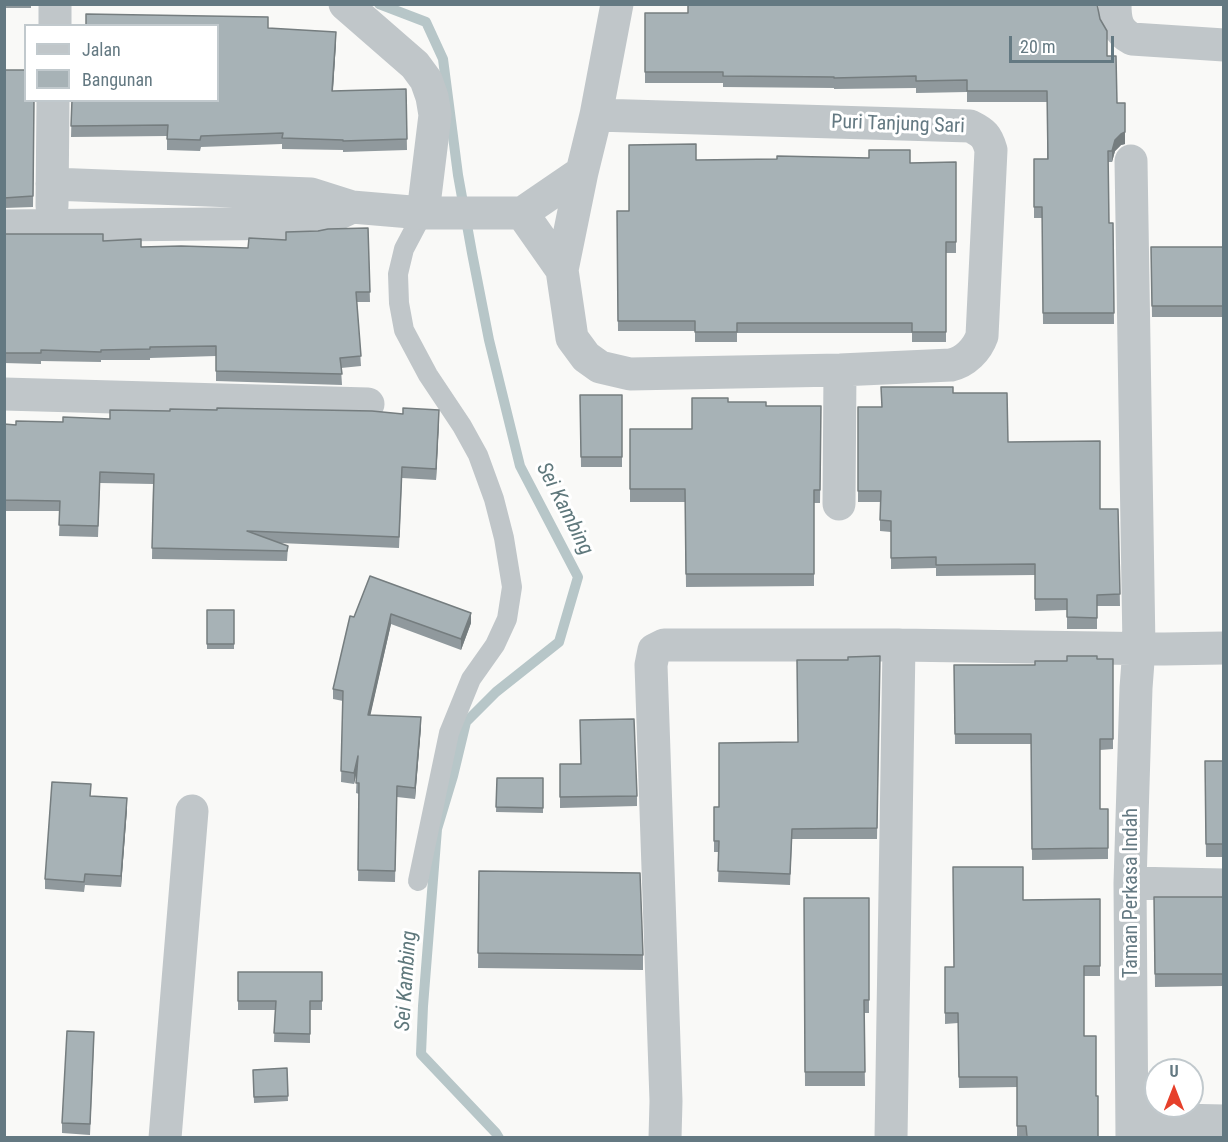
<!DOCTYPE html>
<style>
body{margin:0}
#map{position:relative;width:1228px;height:1142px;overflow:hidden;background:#f9f9f7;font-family:"Roboto Condensed",sans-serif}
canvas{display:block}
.frame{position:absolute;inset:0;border:6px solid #647982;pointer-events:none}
.legend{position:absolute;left:24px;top:24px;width:195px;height:78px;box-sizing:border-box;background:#fff;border:2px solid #c1c9cd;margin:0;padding:8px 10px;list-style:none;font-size:18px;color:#647982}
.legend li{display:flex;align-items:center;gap:12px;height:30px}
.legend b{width:30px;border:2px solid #c1c9cd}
.north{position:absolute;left:1144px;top:1058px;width:60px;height:60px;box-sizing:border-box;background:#fff;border:2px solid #c1c9cd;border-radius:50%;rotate:0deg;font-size:16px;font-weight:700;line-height:24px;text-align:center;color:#647982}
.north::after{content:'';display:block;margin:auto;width:21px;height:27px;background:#e6402b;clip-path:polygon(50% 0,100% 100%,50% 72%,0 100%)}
.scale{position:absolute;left:1009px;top:36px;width:105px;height:27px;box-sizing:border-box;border:3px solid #647982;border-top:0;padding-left:8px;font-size:18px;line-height:21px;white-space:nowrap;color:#647982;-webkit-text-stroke:4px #fff;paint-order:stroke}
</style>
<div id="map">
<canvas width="1228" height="1142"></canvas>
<div class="frame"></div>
<ul class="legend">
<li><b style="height:8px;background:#c0c6c9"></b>Jalan</li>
<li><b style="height:16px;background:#a7b2b6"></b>Bangunan</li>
</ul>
<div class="north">U</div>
<div class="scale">20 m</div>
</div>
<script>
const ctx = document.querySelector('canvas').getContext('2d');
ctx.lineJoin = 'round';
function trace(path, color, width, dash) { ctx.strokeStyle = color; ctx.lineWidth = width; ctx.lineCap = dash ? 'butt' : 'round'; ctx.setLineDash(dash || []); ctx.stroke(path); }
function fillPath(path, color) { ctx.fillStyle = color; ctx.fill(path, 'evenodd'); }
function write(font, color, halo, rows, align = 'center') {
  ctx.font = font + ' "Roboto Condensed",sans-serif'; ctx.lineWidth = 6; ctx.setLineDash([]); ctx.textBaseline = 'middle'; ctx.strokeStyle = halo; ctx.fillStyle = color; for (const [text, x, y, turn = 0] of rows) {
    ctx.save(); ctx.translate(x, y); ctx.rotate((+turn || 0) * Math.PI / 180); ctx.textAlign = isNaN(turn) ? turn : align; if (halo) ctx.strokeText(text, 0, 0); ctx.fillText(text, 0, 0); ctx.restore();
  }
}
const stream = new Path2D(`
 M379,4L426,22L443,59L458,175L472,253L489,340L520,466L578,577L559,642L496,692L466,722L453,776L437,829L423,1006L421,1054L496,1133L499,1138`);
const lane = new Path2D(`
 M418,881L449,733L471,679L495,645L507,619L512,587L504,538L494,499L478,455L462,426L428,375L404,330L399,303L398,274L404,249L423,213`);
const street = new Path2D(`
 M345,4L415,65L426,80L432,97L435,115L423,213
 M1115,4C1115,21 1117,31 1132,39L1224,45
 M55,26V4
 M596,115L970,126C984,133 987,136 991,150L982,336C977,350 965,362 951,365L840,370L630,374L600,367L586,357L572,338L562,270L582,172L596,115L617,4
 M1131,161L1139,648L1136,688L1130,883L1132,1138
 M52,184L311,194L352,207L423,213H522L582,172
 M52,206L53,100
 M522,213L562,270
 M4,226L318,223L352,207
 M4,394L368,404
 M839,504L840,370
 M1130,883L1224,885
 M1132,1119L1224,1121
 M165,1138L192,811
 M665,1138L666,1101L651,665L654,650L664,645H899L1165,649L1224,648
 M891,1138L899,645`);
const wall = new Path2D(`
 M4,4H31V8H4Z
 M645,13L1107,56L1125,144L1121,145L1115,151L1112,162H1108L1109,223H1113L1114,324H1043L1042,218H1034V159H1047V102H967V92L916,93V88L834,89V88L723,87V83H645Z
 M268,28L336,42L333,91L406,89L407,150L343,152V150L282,149V144L201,147L200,151L167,150V136L71,137L72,100Z
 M4,70L34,100L33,207L4,208Z
 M696,160L910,163L956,162V253H946V342H912V333H737V342H695V331H618L617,211H629Z
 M368,228L370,302H357L361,366L341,368L342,385L216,381V356L150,358V360H101V362L41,361V364L4,363V234L103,241L141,247L248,248L286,240L318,231Z
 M1151,247H1224V317H1152Z
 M953,393L1008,442L1100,509H1118L1120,606H1097V629H1067V610L1035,611V575L936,576V568L891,569V532L880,531V502H858V407H881Z
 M580,395H622V467H581Z
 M728,402L766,406H821L820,503H814V586L686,587L685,502H630V429H692Z
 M110,419L439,420L436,480L402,478L399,548L279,543L288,546L287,561L152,559L153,484L100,483L98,537L59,536L60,511H4V424L16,425Z
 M370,576L471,623L461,650L391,624L370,715L421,727L415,799L397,797L395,882L358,881L359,794L356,793L357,771L354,784L341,782L343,701L333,699V689L354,617Z
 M207,610H234V649H207Z
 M880,656L877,839H792L790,885L718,882L719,852H714V807H719L798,742L848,660Z
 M1097,659H1113V749L1100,750V809H1108V859L1032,860L1031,744H955L954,665H1035L1067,661Z
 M1205,761H1224V857H1206Z
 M560,764L637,796V806L560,808Z
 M497,778H543V813L496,812Z
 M91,796L127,809L121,887L85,885L84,892L45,889V879Z
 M479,871L643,955V970L478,968Z
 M1154,897H1224L1223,986L1155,987Z
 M804,898H869V1013H864L865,1086H805Z
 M1100,899V976H1084L1026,1136H1017V1087L959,1088L958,1023L945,1024V967H954L1023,900Z
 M238,972H322V1010H310V1043L274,1042L275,1010H238Z
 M94,1043L90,1135L62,1133V1123Z
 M287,1068L288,1101L254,1103L253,1070Z`);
const shadedWall = new Path2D(`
 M336,32V42L332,102V91Z
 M1125,132V144L1121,145L1115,151L1112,162V151L1115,140L1121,134Z
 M439,410V420L436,480V469Z
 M471,613V623L461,650V639Z
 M391,614V624L368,726V715Z
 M421,717V727L415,799V788Z
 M358,756V766L354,784V773Z
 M127,798V809L121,887V876Z`);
const building = new Path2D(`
 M688,4H1097L1100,19L1107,31V56H1116L1117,103H1125V132L1121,134L1115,140L1112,151H1108L1109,223H1113L1114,313H1043L1042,207H1034V159H1048L1047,91H967V80L916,81V76L834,78V77L723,76V72H645V13H688Z
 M86,14L268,17V28L336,32L332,91L406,89L407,139L343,141V140L282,138L283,133L201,136L200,140L167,139L168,125L71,126L72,100H218V26H86Z
 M4,70H26V100H34L33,196L4,198Z
 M696,144V160L777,159V156L869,158V150H910V163L956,162V242H946V332H912V323H737V332H695V321H618L617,211H629V145Z
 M368,228L370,292H356L361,356L340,358L342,374L216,371V346L150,347V349L101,350V352L41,350V353H4V234H103V241L141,239V247L181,246L248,248L249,238L286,240V232L318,231L328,229Z
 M1151,247H1224V306H1152Z
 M881,387H953V393H1007L1008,442L1100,441V509H1118L1120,594L1097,595V618L1067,617V599H1035V564L936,565V557L891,558V521L880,520L881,491H858V407H882Z
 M580,395H622V457H581Z
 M692,398H728V402H766V406H821L820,490H814V574H686L685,489H630V429H692Z
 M217,408L372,411L403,414V408L439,410L436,469L402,467L399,537L247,531L288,546L287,551L152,548L154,474L100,472L98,526L59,525L60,501L4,500V424L16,425V421L63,422V417L110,419V410L170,411V409L217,410Z
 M370,576L471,613L461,639L391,614L368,715L421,717L415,788L397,786L395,871L358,870L359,783H356L358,756L354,773L341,771L343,691L333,689L350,616L354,617Z
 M207,610H234V644H207Z
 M880,656L877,828L792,829L790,874L718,871L719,841H714V807H719V743L798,742L797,660H848V657Z
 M1067,656H1097V659H1113V739H1100V809H1108V848L1032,849L1031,734H955L954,665H1035V661H1067Z
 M634,719L637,796L560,797V764H581L580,720Z
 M1205,761H1224V844H1206Z
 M497,778H543V808L496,807Z
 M52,782L91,784L90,796L127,798L121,876L85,874L84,882L45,879Z
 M953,867H1023V900L1100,899V966H1084V1036H1096V1096H1098V1137H1110H1027L1026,1126H1017V1077H959L958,1013H945V967H954Z
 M479,871L640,873L643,955L478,953Z
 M1154,897H1224V981L1223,974H1155Z
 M804,898H869V1000H864L865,1072H805Z
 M238,972H322V1001H310V1034L274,1033L276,1001H238Z
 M67,1031L94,1032L90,1124L62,1123Z
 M287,1068L288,1096L254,1097L253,1070Z`);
const streetNames = [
 ["Puri Tanjung Sari",898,125,2],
 ["Taman Perkasa Indah",1132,893,-90]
];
const waterNames = [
 ["Sei Kambing",564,509,63],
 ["Sei Kambing",407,981,-86]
];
trace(stream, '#b7c6c8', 10);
trace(lane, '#c0c6c9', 20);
trace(street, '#c0c6c9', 33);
fillPath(wall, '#90999d');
fillPath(shadedWall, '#757d7f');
fillPath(building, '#a7b2b6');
trace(building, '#757d7f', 1.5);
write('20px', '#647982', '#fff', streetNames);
write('italic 21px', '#5f787c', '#fff', waterNames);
</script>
